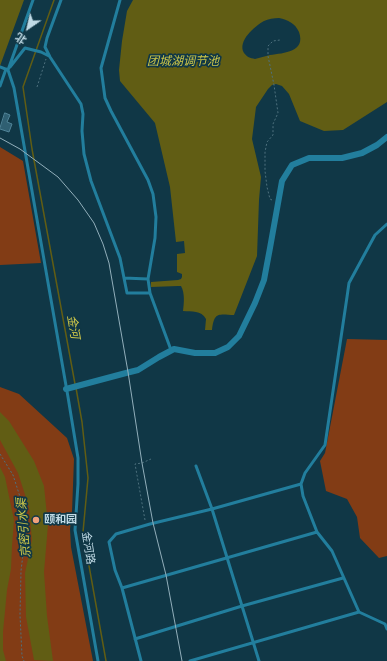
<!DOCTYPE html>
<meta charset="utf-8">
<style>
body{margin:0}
#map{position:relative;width:387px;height:661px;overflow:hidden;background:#103746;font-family:"Roboto Serif","Noto Sans SC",serif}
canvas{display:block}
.north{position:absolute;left:8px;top:8px;width:40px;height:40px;-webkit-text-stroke:3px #103746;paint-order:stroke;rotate:214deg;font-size:11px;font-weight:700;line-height:16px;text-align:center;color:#c0dae5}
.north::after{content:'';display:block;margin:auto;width:14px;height:18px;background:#c0dae5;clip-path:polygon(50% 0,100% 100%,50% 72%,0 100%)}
</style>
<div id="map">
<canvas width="387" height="661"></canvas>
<div class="north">北</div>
</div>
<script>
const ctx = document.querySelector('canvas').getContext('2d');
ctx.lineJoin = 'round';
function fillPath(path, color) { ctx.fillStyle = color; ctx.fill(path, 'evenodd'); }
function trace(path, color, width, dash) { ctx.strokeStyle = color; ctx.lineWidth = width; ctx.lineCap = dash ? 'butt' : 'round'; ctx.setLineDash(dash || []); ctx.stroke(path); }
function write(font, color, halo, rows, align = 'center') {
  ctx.font = font + ' "Roboto Serif","Noto Sans SC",serif'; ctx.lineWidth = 3.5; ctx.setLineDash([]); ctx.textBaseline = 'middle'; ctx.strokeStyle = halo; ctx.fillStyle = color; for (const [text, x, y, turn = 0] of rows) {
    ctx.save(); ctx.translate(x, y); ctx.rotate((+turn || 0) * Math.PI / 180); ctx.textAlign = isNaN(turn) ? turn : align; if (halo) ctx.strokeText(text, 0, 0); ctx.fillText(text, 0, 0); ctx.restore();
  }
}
const green = new Path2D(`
 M0,147L23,161L41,263L0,265Z
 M347,339L387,340V556L379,558L360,538L357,517L347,499L326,491L320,461L325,453Z
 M0,387L19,394L67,438L74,459L72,512L70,529L71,547L93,661H0Z`);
const water = new Path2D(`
 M0,0H24L0,66Z
 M133,0H387V102L343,130L324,131L300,121L289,94L282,86L276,84L272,85L268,89L256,107L252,139L261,177L259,200L257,256L234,315C218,314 214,312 212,330H205L206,319C201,310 192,312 183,311C184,303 185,293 181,286H178L151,287V282L178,280L181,279L182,277V274L177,272V254L185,253L184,241L176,242L170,187L155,123L120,81L119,70L122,41L127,11ZM279,18C288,20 295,23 299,32C306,52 284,53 270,55C265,56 260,58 255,59C250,58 247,57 244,53C237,41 255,26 264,21C268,19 274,18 279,18Z
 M0,412L9,421L34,461L44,486L48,525L44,572L47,616L53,661L34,660L26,617L25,573L32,540L29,507L18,473L0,440Z
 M0,467L5,477L14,520L12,546L11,569L7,590L3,632V650L6,661H0Z`);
const stream = new Path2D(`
 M54,0L23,87L32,149L75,384
 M76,388L82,422L88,478L83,532L106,661`);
const building = new Path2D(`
 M5,113L10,115L7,122L12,124L9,132L0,129Z`);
const path = new Path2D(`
 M37,87L46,59
 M272,200L270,199L267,187L265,171V152L267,142L273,135V124L278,113L274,85L268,56V46L273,41L280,40
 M0,454L13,475L22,503L25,537L21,571L20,615L22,656L24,661
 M145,520L135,464L142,463L151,459`);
const service = new Path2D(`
 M61,0L47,38L45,47L50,57L81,104L83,114L82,131L84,154L91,181L120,258L127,293H150
 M120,0L101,68L105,98L111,111L148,180L153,194L156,217L155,238L148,279L150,293L171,350
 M0,67L8,70L14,88L68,397L78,458V484L75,530L98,661
 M10,67L25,48L41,52L49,56
 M8,70L33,0
 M0,86L6,69
 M124,278L148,279
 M196,466L212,509L259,661
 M301,484L303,496L317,532L332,551L359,612L385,624L387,629
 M122,588L115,570L109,542L116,534L150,524L212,509L301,484L305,473L325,445L347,297L349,283L375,235L387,224
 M135,639L242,606L343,578
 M141,661L122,588L317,532
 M190,661L359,612`);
const minor = new Path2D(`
 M66,389L126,373L138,370L159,357L174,349L195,353H215L228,347L239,336L255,303L264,280L270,248L282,181L292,165L309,158H342L362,153L377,145L387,137`);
const tram = new Path2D(`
 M0,138L20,149L58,177L78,200L94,223L103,244L109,263L128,372L142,463L153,523L166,575L182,661`);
const markers = [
 [36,520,4,"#f1a17c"]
];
const poiNames = [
 ["颐和园",44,520]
];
const streetNames = [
 ["金河路",88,548,81]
];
const waterNames = [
 ["团城湖调节池",183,61],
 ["金河",73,327,80],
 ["京密引水渠",24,528,-95]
];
fillPath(green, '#823c15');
fillPath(water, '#615d14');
trace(stream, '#615d14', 1.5);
fillPath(building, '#2f5f72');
trace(building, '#518498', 1);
trace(path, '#4e717e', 1, [2, 2]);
trace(service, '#227e9d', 3);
trace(minor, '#227e9d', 6);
trace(tram, '#92afbb', 1);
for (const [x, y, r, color] of markers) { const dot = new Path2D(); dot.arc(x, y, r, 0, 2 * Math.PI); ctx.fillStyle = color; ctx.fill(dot); trace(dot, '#103746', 1.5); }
write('bold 11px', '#c0dae5', '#103746', poiNames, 'left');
write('11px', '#c0dae5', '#103746', streetNames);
write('italic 12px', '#cec749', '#103746', waterNames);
</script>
